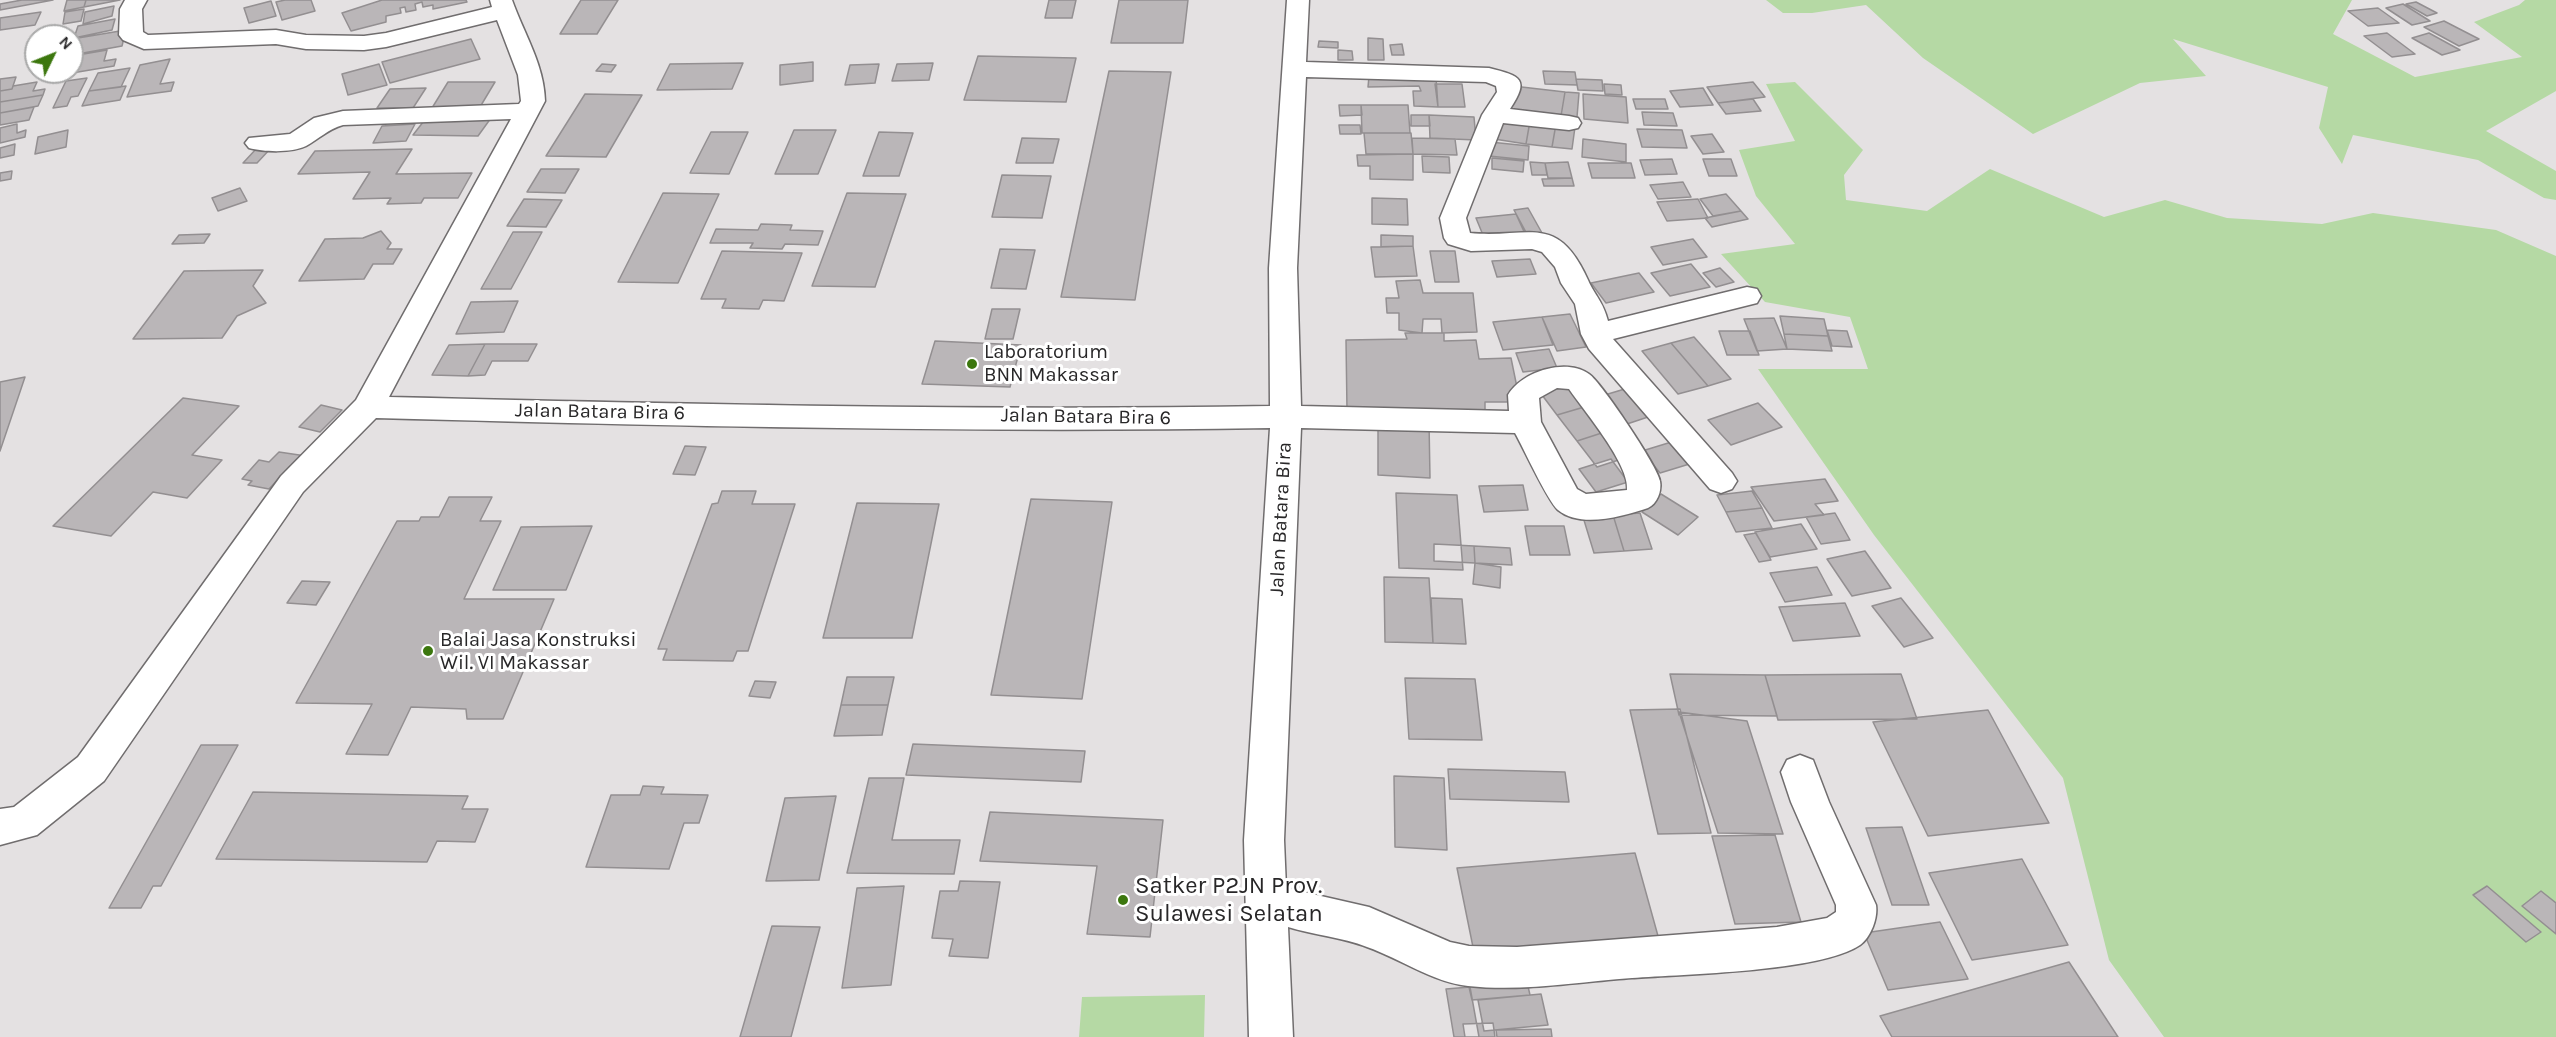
<!DOCTYPE html>
<style>
body{margin:0}
#map{position:relative;width:2556px;height:1037px;overflow:hidden;background:#e4e1e2;font-family:Karla,sans-serif}
canvas{display:block}
.north{position:absolute;left:24px;top:24px;width:60px;height:60px;box-sizing:border-box;background:#fff;border:2px solid #a9a9a9;border-radius:50%;rotate:47deg;font-size:16px;font-weight:700;line-height:24px;text-align:center;color:#282728}
.north::after{content:'';display:block;margin:auto;width:21px;height:27px;background:#3c770e;clip-path:polygon(50% 0,100% 100%,50% 72%,0 100%)}
</style>
<div id="map">
<canvas width="2556" height="1037"></canvas>
<div class="north">N</div>
</div>
<script>
const ctx = document.querySelector('canvas').getContext('2d');
ctx.lineJoin = 'round';
function fillPath(path, color) { ctx.fillStyle = color; ctx.fill(path, 'evenodd'); }
function trace(path, color, width, dash) { ctx.strokeStyle = color; ctx.lineWidth = width; ctx.lineCap = dash ? 'butt' : 'round'; ctx.setLineDash(dash || []); ctx.stroke(path); }
function write(font, color, halo, rows, align = 'center') {
  ctx.font = font + ' Karla,sans-serif'; ctx.lineWidth = 6; ctx.setLineDash([]); ctx.textBaseline = 'middle'; ctx.strokeStyle = halo; ctx.fillStyle = color; for (const [text, x, y, turn = 0] of rows) {
    ctx.save(); ctx.translate(x, y); ctx.rotate((+turn || 0) * Math.PI / 180); ctx.textAlign = isNaN(turn) ? turn : align; if (halo) ctx.strokeText(text, 0, 0); ctx.fillText(text, 0, 0); ctx.restore();
  }
}
const green = new Path2D(`
 M1766,0H2352L2333,34L2415,77L2522,57L2474,22L2519,5L2525,0H2556V91L2486,131L2556,171V200L2544,198L2478,160L2353,135L2342,164L2319,128L2328,87L2173,39L2206,76L2140,83L2033,134L1923,58L1866,5L1812,13H1783Z
 M1795,82L1863,150L1844,175L1846,200L1927,211L1990,169L2104,217L2165,200L2227,218L2322,224L2373,213L2496,230L2556,256V1037H2164L2109,960L2063,778L1874,535L1758,369H1868L1850,317L1765,302L1721,254L1795,244L1756,196L1739,150L1795,141L1766,84Z
 M1205,995L1204,1037H1079L1082,997Z`);
const building = new Path2D(`
 M22,0H53L0,10V4Z
 M67,0H86L84,7L64,11Z
 M86,0H120L84,7Z
 M285,0H311L315,11L282,20L276,2Z
 M382,0H466L467,2L433,9V5L423,7L422,2L415,4L416,10L406,12L405,7L400,8L401,13L386,16V22L351,31L342,13Z
 M581,0H618L597,34H560Z
 M1049,0H1076L1072,18H1045Z
 M1119,0H1188L1183,43H1111Z
 M271,1L276,16L249,23L244,8Z
 M2416,2L2437,13L2427,16L2406,4Z
 M2403,4L2430,21L2412,25L2386,8Z
 M114,6L112,16L83,24L85,12Z
 M2378,8L2399,23L2368,26L2348,11Z
 M84,9L81,21L63,24L65,12Z
 M41,12L35,25L0,30V18Z
 M115,19L112,30L74,38L78,26Z
 M2444,21L2479,39L2459,46L2424,27Z
 M126,30L122,46L72,55V39Z
 M2387,33L2415,54L2392,57L2364,36Z
 M2429,33L2460,50L2442,55L2412,38Z
 M1368,38L1383,39L1384,60H1368Z
 M471,39L480,59L390,83L382,62Z
 M1319,41L1338,42V48L1318,47Z
 M1402,44L1404,55H1392L1390,45Z
 M107,50L104,61L116,59L114,66L42,78L45,72H72V56Z
 M1338,50L1352,51L1353,60H1338Z
 M978,56L1076,58L1066,102L964,100Z
 M170,59L160,84L174,82L171,91L127,97L140,65Z
 M813,62V81L780,85V65Z
 M743,63L732,89L657,90L670,64Z
 M933,63L929,80L892,81L897,64Z
 M379,64L387,85L348,95L342,74Z
 M602,64L616,65L611,72L596,71Z
 M879,64L875,83L845,85L850,65Z
 M130,68L121,87L89,91L98,73Z
 M1109,71L1171,72L1135,300L1061,297Z
 M1543,71L1575,72L1577,85L1545,84Z
 M1369,76L1436,77L1438,107L1414,106L1413,91H1421L1419,86L1368,87Z
 M16,77L12,89L0,91V79Z
 M87,78L78,96L71,97L67,106L53,108L66,81Z
 M1576,79L1602,80L1603,91L1578,90Z
 M37,82L33,91L45,89L43,95L0,102V91L12,89L13,86Z
 M448,82H495L480,107L432,108Z
 M1753,82L1765,97L1718,103L1707,87Z
 M1435,84H1462L1465,107H1438Z
 M1604,84L1621,85L1622,95L1605,94Z
 M126,86L120,100L82,106L89,91Z
 M1513,86L1565,92L1561,116L1509,109Z
 M426,88L413,108H377L390,89Z
 M1703,88L1713,105L1680,107L1670,91Z
 M1565,92L1579,93L1577,117L1561,116Z
 M585,94L642,95L606,157L546,156Z
 M1583,94L1626,97L1628,123L1584,119Z
 M43,95L38,106L0,113V102Z
 M1633,99H1665L1668,109H1636Z
 M1753,99L1761,111L1726,114L1718,103Z
 M1339,105H1361L1362,115L1340,116Z
 M1361,105H1408L1410,133H1362Z
 M34,107L29,120L0,125V113Z
 M1642,112L1673,113L1677,126L1644,125Z
 M1411,115H1429L1430,126H1411Z
 M1429,115L1474,117L1476,140L1430,138Z
 M427,117L491,118L478,136L413,135Z
 M1498,117L1530,121L1526,144L1494,139Z
 M1530,121L1556,124L1552,147L1526,144Z
 M17,124V133L26,130L25,137L0,143V128Z
 M415,124L406,141L373,143L382,126Z
 M1556,124L1575,127L1572,149L1552,147Z
 M1339,125H1360L1361,134H1340Z
 M1637,129L1682,130L1687,148L1642,147Z
 M68,130L66,147L35,154L38,137Z
 M794,130H836L818,174H775Z
 M711,132H748L729,174L690,173Z
 M879,132L913,133L899,176H863Z
 M1364,133H1411L1413,154H1366Z
 M1712,134L1724,152L1703,154L1691,136Z
 M1022,138L1059,139L1053,163H1016Z
 M1412,138L1455,139L1457,155L1413,154Z
 M1583,139L1626,144V162L1582,157Z
 M1490,142L1529,146L1528,160L1489,156Z
 M15,144L14,155L0,158V148Z
 M257,148H271L257,163H243Z
 M412,149L396,174L472,173L458,198H424L421,203L387,204L391,198L353,199L370,172L298,174L315,151Z
 M1413,154V180L1370,179V166H1358L1357,155Z
 M1422,156L1449,157L1450,173L1423,172Z
 M1492,158L1524,161L1523,172L1492,169Z
 M1672,159L1677,174L1645,175L1640,160Z
 M1703,159H1731L1737,176H1709Z
 M1530,162L1545,163L1547,175H1532Z
 M1568,162L1572,178H1548L1545,163Z
 M1588,163H1631L1635,178H1592Z
 M541,169H579L565,193L527,192Z
 M12,171L11,179L0,181V173Z
 M1002,175L1051,176L1042,218L992,217Z
 M1572,178L1574,186H1544L1542,179Z
 M1683,182L1691,197L1658,199L1650,185Z
 M240,188L247,201L218,211L212,198Z
 M663,193L719,194L678,283L618,282Z
 M847,193L906,194L875,287L812,286Z
 M1726,194L1741,211L1713,216L1700,199Z
 M1372,198L1407,199L1408,225L1372,224Z
 M524,199L562,200L546,227L507,226Z
 M1698,199L1708,218L1667,221L1657,202Z
 M1528,208L1542,233L1527,234L1514,210Z
 M1741,211L1748,219L1712,227L1705,218Z
 M1516,214L1526,236L1485,240L1476,218Z
 M761,224L792,225L790,230L823,231L818,245L785,244L782,249L750,248L753,243H710L716,229L758,230Z
 M381,231L391,243L387,249H402L393,264H373L364,279L299,281L325,239L363,238Z
 M513,232H542L511,289H481Z
 M210,234L204,243L172,244L179,235Z
 M1381,235L1413,236V246L1381,247Z
 M1693,239L1707,257L1663,265L1651,247Z
 M1413,246L1417,276L1375,277L1371,247Z
 M1000,249L1035,250L1026,289L991,288Z
 M722,251L802,253L784,301L763,300L759,309L722,308L726,299H701Z
 M1430,251H1455L1459,282H1435Z
 M1530,259L1536,274L1497,277L1492,261Z
 M1691,264L1710,287L1670,296L1651,273Z
 M1720,268L1734,282L1716,287L1703,273Z
 M263,270L253,286L266,303L237,316L222,338L133,339L184,271Z
 M1639,273L1654,292L1606,303L1591,283Z
 M1420,280L1423,293H1473L1477,332L1442,333L1441,319H1423L1422,333L1399,330V313H1387L1386,298H1399L1396,281Z
 M518,301L504,332L456,334L471,302Z
 M992,309H1020L1013,339H985Z
 M1570,314L1586,347L1557,351L1542,317Z
 M1780,316L1824,319L1828,336L1784,334Z
 M1542,317L1553,345L1503,350L1493,322Z
 M1774,318L1787,349L1757,351L1744,319Z
 M1827,330L1847,331L1852,347L1832,346Z
 M1719,331H1750L1759,355H1727Z
 M1405,333H1444V341L1476,340L1479,359L1511,358L1520,402H1485V410L1347,411L1346,340L1407,339Z
 M1784,334L1828,336L1832,351L1787,349Z
 M1694,337L1731,379L1708,386L1671,343Z
 M935,341L1021,345L1010,387L922,384Z
 M1671,343L1708,386L1678,394L1642,351Z
 M485,344L468,376L432,375L449,345Z
 M485,344H537L528,361H492L485,375L468,376Z
 M1549,349L1557,368L1523,372L1516,353Z
 M25,377L0,451V382Z
 M1572,381L1591,405L1557,415L1539,391Z
 M1628,388L1651,416L1621,426L1598,397Z
 M183,398L239,406L192,455L222,460L187,498L153,492L111,536L53,526Z
 M1758,403L1782,427L1731,445L1708,420Z
 M321,405L342,410L320,432L299,427Z
 M1591,405L1611,430L1577,441L1557,415Z
 M1378,420L1429,422L1430,478L1378,475Z
 M1611,430L1631,456L1597,467L1577,441Z
 M1678,440L1696,462L1660,473L1642,451Z
 M685,446L706,447L695,475L673,474Z
 M279,452L306,456L290,475L283,474L269,489L248,485L252,481L242,479L259,460L269,462Z
 M1611,459L1628,482L1596,492L1579,469Z
 M1825,479L1838,501L1815,504L1824,515L1774,521L1751,487Z
 M1523,485L1528,510L1484,512L1479,486Z
 M722,491H756L752,504H795L748,651H737L733,661L663,660L667,649H658L712,504L718,503Z
 M1752,491L1762,508L1726,512L1717,495Z
 M1396,493L1457,495L1463,570L1399,568Z
 M1661,494L1698,517L1678,535L1642,512Z
 M449,497H492L480,521H501L464,599H554L503,719H467L466,709L411,707L388,755L346,754L372,704L296,703L397,521H419L421,517H439Z
 M1031,499L1112,502L1082,699L991,695Z
 M857,503L939,504L912,638H823Z
 M1762,508L1772,528L1736,532L1726,512Z
 M1640,513L1652,549L1624,551L1613,515Z
 M1835,513L1850,540L1821,544L1806,517Z
 M1613,515L1624,551L1594,553L1583,517Z
 M1801,524L1817,549L1770,557L1755,532Z
 M592,526L566,590H493L521,527Z
 M1525,526H1564L1570,555H1530Z
 M1756,533L1771,560L1759,562L1744,535Z
 M1434,544L1474,546L1475,563L1434,561Z
 M1474,546L1510,548L1512,565L1475,563Z
 M1865,551L1891,588L1852,596L1827,559Z
 M1475,563L1501,567L1500,588L1473,584Z
 M1817,567L1832,595L1785,602L1770,573Z
 M1384,577L1429,578L1433,643L1385,642Z
 M302,581L330,582L316,605L287,603Z
 M1431,598L1462,599L1466,644L1433,643Z
 M1901,598L1933,638L1904,647L1872,606Z
 M1845,603L1860,636L1793,641L1779,607Z
 M1670,674L1765,675L1777,716L1679,715Z
 M1901,674L1917,719L1778,720L1765,675Z
 M847,677H894L888,705H841Z
 M1405,678L1475,679L1482,740L1409,739Z
 M755,681L776,682L770,698L749,696Z
 M841,705H888L882,735L834,736Z
 M1680,709L1711,833L1658,834L1630,710Z
 M1988,710L2049,823L1928,836L1873,722Z
 M1679,712L1747,721L1783,834L1718,833Z
 M913,744L1085,751L1081,782L906,775Z
 M201,745H238L161,886H153L141,908H109Z
 M1448,769L1565,772L1569,802L1450,799Z
 M1394,776L1444,778L1447,850L1395,847Z
 M869,778H904L892,840H960L954,874L847,873Z
 M643,786L664,787L661,794L708,795L699,823H684L669,869L586,867L611,795H640Z
 M253,792L468,796L462,809H488L475,842L437,841L427,862L216,859Z
 M836,796L819,880L766,881L785,798Z
 M990,812L1163,820L1150,937L1087,934L1097,866L980,861Z
 M1902,827L1929,905H1892L1866,828Z
 M1775,835L1801,922L1735,924L1712,836Z
 M1635,853L1658,936L1474,952L1457,868Z
 M2022,859L2068,945L1972,960L1929,873Z
 M960,881L1000,882L988,958L949,956L953,939L932,938L940,891H958Z
 M904,886L891,985L842,988L857,888Z
 M2487,886L2541,932L2526,942L2473,895Z
 M2541,891L2556,903V934L2522,906Z
 M1940,922L1968,979L1888,990L1864,933Z
 M772,926L820,927L791,1037H740Z
 M2069,962L2118,1037H1892L1880,1016Z
 M1524,969L1530,995L1472,1000L1466,974Z
 M1470,987L1479,1037H1454L1446,989Z
 M1541,994L1548,1025L1484,1031L1478,1000Z
 M1493,1023L1495,1037H1465L1463,1024Z
 M1551,1029L1552,1037H1497L1496,1030Z`);
const minor = new Path2D(`
 M125,0H147L142,9L143,32L148,35L276,30L306,35L364,36L386,33L492,7L490,0H512C524,34 544,64 545,101L389,397C683,404 977,411 1270,406L1269,268L1287,0H1309L1306,62L1489,68C1521,76 1530,79 1510,109L1569,116L1578,118L1581,123L1578,128L1569,130L1503,123L1466,218L1470,233C1528,239 1557,211 1588,280C1595,296 1603,301 1608,321L1747,287L1757,289L1761,296L1757,303L1613,339L1732,473L1737,481L1732,489L1721,493L1710,489L1589,349L1581,334L1575,304L1561,283L1555,267L1542,252L1532,249L1471,251L1448,244L1444,238L1440,218L1482,115L1497,92L1496,86L1486,82L1306,77L1297,268L1301,406L1509,411L1508,395C1521,372 1566,357 1589,374C1601,382 1658,467 1660,481C1662,491 1657,504 1648,508C1623,516 1581,529 1558,510C1548,502 1523,447 1515,433L1301,428L1284,840L1286,888L1369,907L1450,942L1469,946L1517,947L1777,927L1827,918L1836,912V905L1791,802L1781,772L1787,760L1800,755L1813,760L1829,802L1876,905C1878,918 1871,937 1860,945C1820,972 1684,974 1632,978C1578,982 1522,992 1468,986C1432,982 1401,959 1367,947C1342,937 1313,935 1288,927L1293,1037H1249L1244,840L1270,428C972,433 674,426 376,418L303,492L104,781L37,835L0,845V809L14,807L78,757L281,476L356,400L511,119L343,125C328,129 319,139 306,146C292,153 264,152 249,148L245,143L249,138L290,134L314,118L343,111L519,104L521,101L518,75L497,20L386,47L364,50L306,49L276,44L144,49L123,40L119,35L120,9ZM1557,388L1569,389C1585,412 1630,465 1627,490L1586,494L1577,489L1541,422L1539,398Z`);
const markers = [
 [972,364,6,"#3c770e"],
 [428,651,6,"#3c770e"],
 [1123,900,6,"#3c770e"]
];
const poiNames = [
 ["Laboratorium",984,352],
 ["BNN Makassar",984,375],
 ["Balai Jasa Konstruksi",440,640],
 ["Wil. VI Makassar",440,663]
];
const streetNames = [
 ["Jalan Batara Bira 6",600,412,1],
 ["Jalan Batara Bira 6",1086,417,1],
 ["Jalan Batara Bira",1281,519,-87]
];
const nearPoinames = [
 ["Satker P2JN Prov.",1135,886],
 ["Sulawesi Selatan",1135,914]
];
fillPath(green, '#b5d9a4');
fillPath(building, '#bab6b8');
trace(building, '#938f91', 1.5);
trace(minor, '#706d6e', 3);
fillPath(minor, '#fff');
for (const [x, y, r, color] of markers) { const dot = new Path2D(); dot.arc(x, y, r, 0, 2 * Math.PI); ctx.fillStyle = color; ctx.fill(dot); trace(dot, '#fff', 2); }
write('20px', '#282728', '#fff', poiNames, 'left');
write('20px', '#282728', '#fff', streetNames);
write('24px', '#282728', '#fff', nearPoinames, 'left');
</script>
